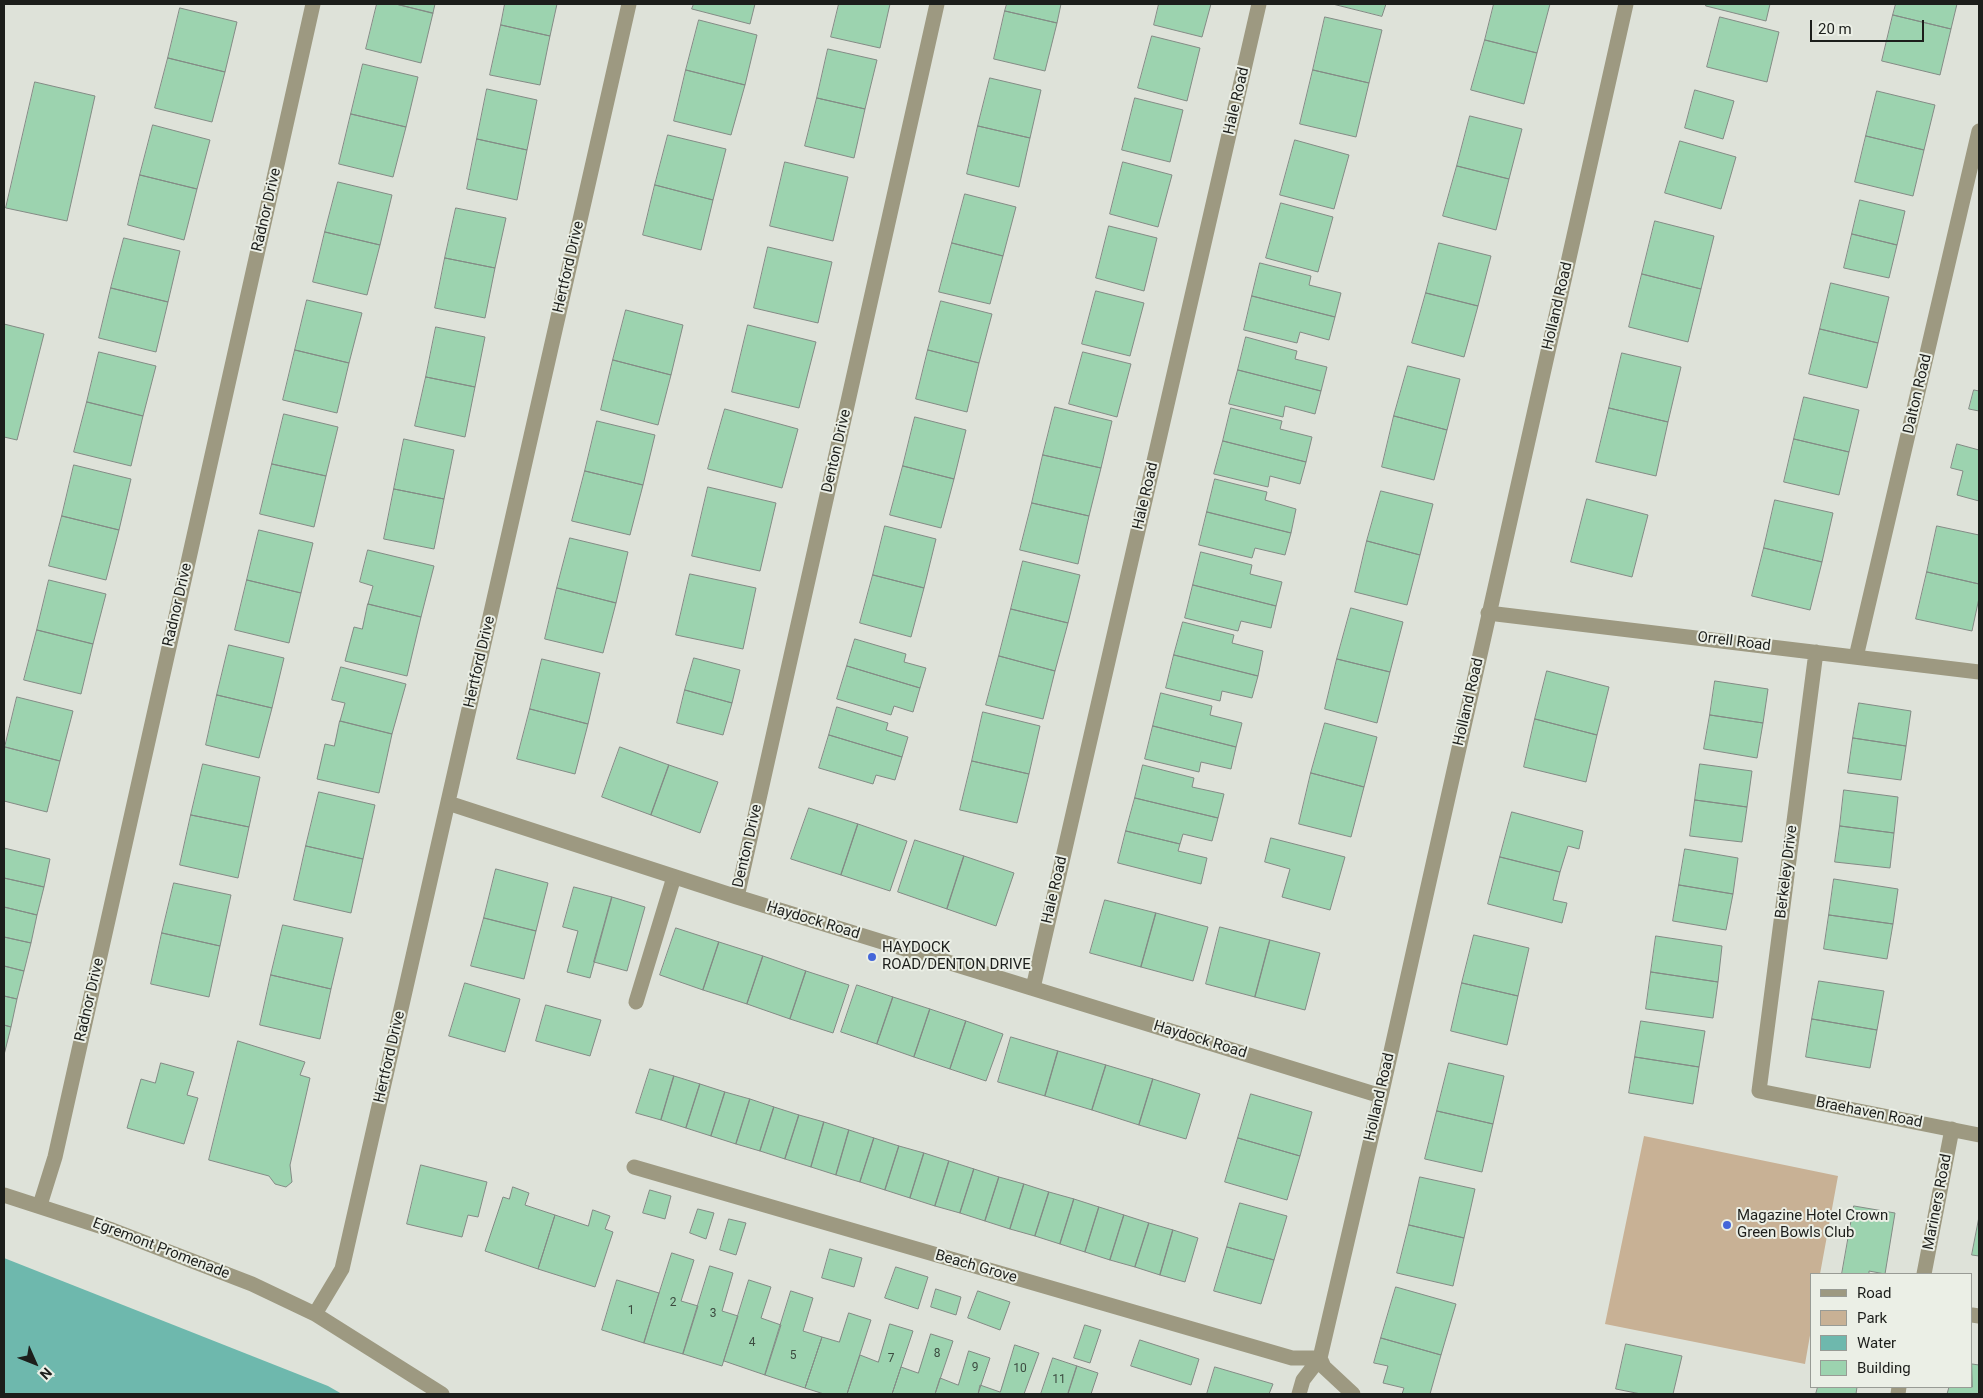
<!DOCTYPE html>
<style>
body{margin:0}
#map{position:relative;width:1983px;height:1398px;overflow:hidden;background:#dee2d9;font-family:Roboto,sans-serif}
canvas{display:block}
.frame{position:absolute;inset:0;border:5px solid #1c1e1b;pointer-events:none}
.legend{position:absolute;left:1810px;top:1273px;width:162px;height:115px;box-sizing:border-box;background:#ebefe6;border:1px solid #989b95;margin:0;padding:6px 9px;list-style:none;font-size:15px;color:#1c1e1b}
.legend li{display:flex;align-items:center;gap:10px;height:25px}
.legend b{width:25px;border:1px solid #989b95}
.north{position:absolute;left:10px;top:1338px;width:50px;height:50px;-webkit-text-stroke:4px #ebefe6;paint-order:stroke;rotate:134deg;font-size:14px;font-weight:700;line-height:20px;text-align:center;color:#1c1e1b}
.north::after{content:'';display:block;margin:auto;width:18px;height:22px;background:#1c1e1b;clip-path:polygon(50% 0,100% 100%,50% 72%,0 100%)}
.scale{position:absolute;left:1810px;top:20px;width:114px;height:22px;box-sizing:border-box;border:2px solid #1c1e1b;border-top:0;padding-left:6px;font-size:15px;line-height:18px;white-space:nowrap;color:#1c1e1b;-webkit-text-stroke:4px #ebefe6;paint-order:stroke}
</style>
<div id="map">
<canvas width="1983" height="1398"></canvas>
<div class="frame"></div>
<ul class="legend">
<li><b style="height:6px;background:#9d9981"></b>Road</li>
<li><b style="height:14px;background:#c8b195"></b>Park</li>
<li><b style="height:14px;background:#6eb8ad"></b>Water</li>
<li><b style="height:14px;background:#9cd3af"></b>Building</li>
</ul>
<div class="north">N</div>
<div class="scale">20 m</div>
</div>
<script>
const ctx = document.querySelector('canvas').getContext('2d');
ctx.lineJoin = 'round';
function fillPath(path, color) { ctx.fillStyle = color; ctx.fill(path, 'evenodd'); }
function trace(path, color, width, dash) { ctx.strokeStyle = color; ctx.lineWidth = width; ctx.lineCap = dash ? 'butt' : 'round'; ctx.setLineDash(dash || []); ctx.stroke(path); }
function write(font, color, halo, rows, align = 'center') {
  ctx.font = font + ' Roboto,sans-serif'; ctx.lineWidth = 4; ctx.setLineDash([]); ctx.textBaseline = 'middle'; ctx.strokeStyle = halo; ctx.fillStyle = color; for (const [text, x, y, turn = 0] of rows) {
    ctx.save(); ctx.translate(x, y); ctx.rotate((+turn || 0) * Math.PI / 180); ctx.textAlign = isNaN(turn) ? turn : align; if (halo) ctx.strokeText(text, 0, 0); ctx.fillText(text, 0, 0); ctx.restore();
  }
}
const green = new Path2D(`
 M1644,1136L1838,1176L1820,1274H1812V1324L1805,1364L1605,1324Z`);
const water = new Path2D(`
 M4,1258L328,1386L342,1394H4Z`);
const building = new Path2D(`
 M377,4H396L433,13L421,63L366,49Z
 M396,4H435L433,13Z
 M505,4H557L550,36L501,25Z
 M694,4H755L750,24L692,9Z
 M839,4H890L880,48L831,37Z
 M1007,4H1061L1057,23L1005,11Z
 M1159,4H1211L1202,37L1154,25Z
 M1333,4H1386L1382,16Z
 M1494,4H1550L1537,53L1485,40Z
 M1706,4H1770L1766,21L1706,6Z
 M1896,4H1957L1951,29L1893,15Z
 M180,8L237,22L225,72L168,58Z
 M1005,11L1057,23L1045,71L994,59Z
 M1893,15L1951,29L1940,75L1882,61Z
 M1325,17L1382,30L1369,83L1313,70Z
 M1720,17L1779,32L1767,82L1707,67Z
 M699,20L757,35L745,85L686,70Z
 M501,25L550,36L540,85L490,75Z
 M1152,36L1200,48L1187,101L1138,88Z
 M1485,40L1537,53L1524,104L1471,90Z
 M828,49L877,60L865,109L817,98Z
 M168,58L225,72L212,122L155,108Z
 M363,64L418,77L406,127L351,114Z
 M686,70L745,85L731,135L674,121Z
 M1313,70L1369,83L1356,137L1300,124Z
 M990,78L1041,90L1030,138L978,126Z
 M35,82L95,96L67,221L6,208Z
 M487,89L537,100L527,150L477,139Z
 M1695,90L1734,101L1723,139L1685,128Z
 M1877,91L1935,105L1924,150L1866,136Z
 M817,98L865,109L854,158L805,146Z
 M1135,98L1183,110L1170,162L1122,150Z
 M351,114L406,127L393,177L339,164Z
 M1470,116L1522,129L1509,179L1457,166Z
 M153,125L210,140L197,189L140,175Z
 M978,126L1030,138L1019,187L967,174Z
 M668,135L726,149L713,200L655,185Z
 M1866,136L1924,150L1913,196L1855,182Z
 M477,139L527,150L517,200L467,189Z
 M1295,140L1349,155L1334,209L1280,195Z
 M1680,141L1736,157L1721,209L1665,193Z
 M785,162L848,177L833,241L770,226Z
 M1123,162L1172,175L1158,227L1110,214Z
 M1457,166L1509,179L1496,230L1443,216Z
 M140,175L197,189L184,240L128,225Z
 M338,182L392,195L380,245L325,232Z
 M655,185L713,200L701,250L643,235Z
 M965,194L1016,207L1003,256L952,243Z
 M1860,200L1905,211L1897,245L1852,234Z
 M1281,203L1333,217L1318,272L1266,258Z
 M456,208L506,218L495,268L445,258Z
 M1655,221L1714,236L1701,289L1642,274Z
 M1109,226L1157,238L1144,291L1096,278Z
 M325,232L380,245L367,295L313,282Z
 M1852,234L1897,245L1889,278L1844,268Z
 M124,238L180,251L168,302L111,288Z
 M952,243L1003,256L990,304L939,292Z
 M1439,243L1491,256L1478,306L1426,293Z
 M768,247L832,262L818,323L754,308Z
 M445,258L495,268L485,318L435,308Z
 M1260,263L1311,276L1309,285L1341,293L1335,317L1252,296Z
 M1642,274L1701,289L1688,342L1629,327Z
 M1831,283L1889,297L1878,343L1820,329Z
 M111,288L168,302L156,352L99,338Z
 M1096,291L1144,303L1130,356L1082,344Z
 M1426,293L1478,306L1464,357L1412,343Z
 M1252,296L1335,317L1329,340L1300,332L1297,343L1244,330Z
 M307,300L362,313L349,363L295,350Z
 M941,301L992,314L979,363L928,350Z
 M626,310L683,325L671,375L613,360Z
 M4,324L44,334L17,440L4,437Z
 M748,325L816,342L799,408L732,392Z
 M436,327L485,337L475,387L426,377Z
 M1820,329L1878,343L1867,388L1809,374Z
 M1246,337L1297,351L1295,359L1327,367L1321,391L1238,370Z
 M295,350L349,363L337,413L283,400Z
 M928,350L979,363L967,412L916,399Z
 M99,352L156,366L143,416L87,402Z
 M1083,352L1131,364L1117,417L1069,404Z
 M1622,353L1681,367L1668,422L1609,408Z
 M613,360L671,375L658,425L601,410Z
 M1408,366L1460,379L1447,430L1394,416Z
 M1238,370L1321,391L1315,414L1285,406L1283,417L1229,404Z
 M426,377L475,387L465,437L415,426Z
 M1974,390L1979,391V411L1969,409Z
 M1804,397L1859,410L1849,452L1794,439Z
 M87,402L143,416L131,466L74,452Z
 M1055,407L1112,421L1101,468L1043,455Z
 M1231,408L1282,421L1280,429L1312,437L1306,462L1223,441Z
 M1609,408L1668,422L1656,476L1596,462Z
 M725,409L798,429L782,488L708,469Z
 M284,414L338,427L326,476L272,464Z
 M1394,416L1447,430L1434,480L1382,467Z
 M915,417L966,430L954,479L903,466Z
 M597,421L655,435L643,485L585,471Z
 M404,439L454,450L444,499L394,489Z
 M1794,439L1849,452L1839,495L1784,482Z
 M1223,441L1306,462L1300,484L1270,476L1268,487L1214,474Z
 M1957,444L1979,450V501L1957,495L1963,471L1951,468Z
 M1043,455L1101,468L1089,516L1032,503Z
 M272,464L326,476L314,527L260,514Z
 M74,465L131,479L119,530L62,516Z
 M903,466L954,479L941,528L890,515Z
 M585,471L643,485L630,535L572,521Z
 M1215,479L1267,492L1265,500L1296,509L1291,533L1207,512Z
 M708,487L776,503L760,571L692,556Z
 M394,489L444,499L434,549L384,539Z
 M1381,491L1433,504L1420,555L1367,541Z
 M1587,499L1648,515L1632,577L1571,562Z
 M1775,500L1833,513L1822,562L1764,548Z
 M1032,503L1089,516L1078,564L1020,550Z
 M1207,512L1291,533L1285,555L1255,548L1252,558L1199,545Z
 M62,516L119,530L106,580L49,566Z
 M885,526L936,539L924,588L873,575Z
 M1937,526L1979,535V584L1927,572Z
 M259,530L313,543L301,593L247,580Z
 M570,538L628,552L616,603L557,588Z
 M1367,541L1420,555L1407,605L1355,592Z
 M1764,548L1822,562L1810,610L1752,596Z
 M368,550L434,566L421,617L368,604L373,586L360,582Z
 M1201,552L1252,565L1250,574L1282,582L1276,606L1193,585Z
 M1023,561L1080,575L1068,623L1011,609Z
 M1927,572L1979,584V598L1972,631L1916,619Z
 M690,574L756,588L743,649L676,635Z
 M873,575L924,588L911,637L860,623Z
 M49,580L106,594L93,644L37,630Z
 M247,580L301,593L289,643L235,630Z
 M1193,585L1276,606L1271,628L1241,621L1238,631L1185,618Z
 M557,588L616,603L603,653L545,639Z
 M368,604L421,617L407,676L345,661L354,627L362,629Z
 M1351,608L1403,622L1390,672L1337,659Z
 M1011,609L1068,623L1055,671L999,656Z
 M1183,622L1234,635L1232,643L1263,651L1258,676L1174,655Z
 M37,630L93,644L81,694L24,680Z
 M855,639L906,654L904,662L926,668L920,688L847,666Z
 M229,645L284,658L272,708L217,695Z
 M1174,655L1258,676L1252,698L1222,691L1220,701L1166,688Z
 M999,656L1055,671L1043,719L986,705Z
 M694,658L740,670L732,703L685,690Z
 M542,659L600,673L588,724L530,709Z
 M1337,659L1390,672L1377,723L1325,709Z
 M847,666L920,688L913,712L894,706L891,715L837,699Z
 M341,667L406,684L392,734L340,721L345,703L332,700Z
 M1547,671L1609,687L1597,735L1535,719Z
 M1715,681L1768,689L1763,723L1710,715Z
 M685,690L732,703L723,735L677,723Z
 M1161,693L1212,706L1210,715L1242,723L1236,747L1153,726Z
 M217,695L272,708L259,758L206,745Z
 M17,697L73,711L60,761L5,747Z
 M1859,703L1911,711L1906,746L1853,738Z
 M837,707L888,723L886,730L908,737L902,757L829,735Z
 M530,709L588,724L575,774L517,759Z
 M983,712L1040,726L1029,774L972,761Z
 M1710,715L1763,723L1757,758L1704,749Z
 M1535,719L1597,735L1586,782L1524,767Z
 M340,721L392,734L379,793L317,779L325,744L334,746Z
 M1325,723L1377,737L1364,787L1311,773Z
 M1153,726L1236,747L1231,769L1201,762L1199,772L1145,759Z
 M829,735L902,757L895,780L876,775L873,784L819,768Z
 M1853,738L1906,746L1901,780L1848,773Z
 M5,747L60,761L47,812L4,801Z
 M620,747L669,765L651,815L602,797Z
 M972,761L1029,774L1017,823L960,810Z
 M203,764L260,777L249,827L191,815Z
 M1700,764L1752,771L1747,807L1695,800Z
 M669,765L718,782L700,833L651,815Z
 M1143,765L1194,778L1192,787L1224,794L1218,818L1135,798Z
 M1311,773L1364,787L1351,837L1299,824Z
 M1844,790L1898,797L1894,833L1840,826Z
 M319,792L375,805L363,859L306,846Z
 M1135,798L1218,818L1212,841L1183,834L1180,844L1126,831Z
 M1695,800L1747,807L1742,842L1690,836Z
 M809,808L858,824L841,875L791,859Z
 M1512,812L1583,831L1579,849L1568,846L1560,872L1500,857Z
 M191,815L249,827L238,878L180,865Z
 M858,824L907,841L890,891L841,875Z
 M1840,826L1894,833L1890,868L1835,862Z
 M1126,831L1180,844L1178,851L1207,858L1201,884L1118,863Z
 M1271,838L1345,857L1330,910L1282,897L1290,869L1265,862Z
 M915,840L964,856L947,909L898,892Z
 M306,846L363,859L351,913L294,900Z
 M4,848L50,859L44,887L4,878Z
 M1685,849L1738,858L1733,894L1679,885Z
 M964,856L1014,873L996,926L947,909Z
 M1500,857L1560,872L1553,900L1567,903L1562,923L1488,904Z
 M496,869L548,883L536,931L484,918Z
 M4,878L44,887L37,915L4,907Z
 M1834,879L1898,889L1893,924L1829,915Z
 M174,883L231,895L220,946L162,933Z
 M1679,885L1733,894L1726,930L1673,921Z
 M574,887L612,897L590,978L567,972L578,931L563,927Z
 M612,897L645,907L627,971L594,962Z
 M1105,900L1156,913L1141,967L1090,953Z
 M4,907L37,915L31,943L4,937Z
 M1156,913L1208,927L1193,981L1141,967Z
 M1829,915L1893,924L1887,959L1824,949Z
 M484,918L536,931L524,979L471,966Z
 M283,925L343,938L331,989L271,975Z
 M1220,927L1270,940L1255,997L1206,984Z
 M676,928L719,942L703,990L660,975Z
 M162,933L220,946L209,997L151,984Z
 M1474,935L1529,948L1518,996L1462,983Z
 M1656,936L1722,946L1718,982L1651,972Z
 M4,937L31,943L24,971L4,966Z
 M1270,940L1320,953L1305,1010L1255,997Z
 M719,942L763,956L747,1004L703,990Z
 M763,956L806,971L790,1019L747,1004Z
 M4,966L24,971L17,999L4,996Z
 M806,971L849,985L833,1033L790,1019Z
 M1651,972L1718,982L1713,1018L1646,1009Z
 M271,975L331,989L320,1039L260,1025Z
 M1819,981L1884,991L1877,1030L1812,1019Z
 M465,983L520,999L505,1052L449,1036Z
 M1462,983L1518,996L1507,1045L1451,1031Z
 M857,985L893,997L877,1044L841,1032Z
 M4,996L17,999L11,1027L4,1025Z
 M893,997L930,1009L914,1057L877,1044Z
 M546,1005L601,1020L590,1056L536,1041Z
 M930,1009L966,1021L950,1069L914,1057Z
 M1812,1019L1877,1030L1870,1068L1806,1057Z
 M966,1021L1003,1034L986,1081L950,1069Z
 M1641,1021L1705,1031L1699,1067L1635,1057Z
 M4,1025L11,1027L4,1055Z
 M1011,1037L1058,1051L1045,1096L998,1082Z
 M238,1041L305,1062L300,1075L310,1078L290,1165L292,1182L286,1187L275,1184L269,1176L209,1160Z
 M1058,1051L1106,1065L1092,1110L1045,1096Z
 M1635,1057L1699,1067L1693,1104L1629,1093Z
 M161,1063L194,1072L187,1095L198,1098L184,1144L127,1128L141,1079L155,1083Z
 M1449,1063L1504,1076L1493,1124L1437,1111Z
 M1106,1065L1153,1079L1139,1125L1092,1110Z
 M650,1069L674,1076L661,1120L636,1113Z
 M674,1076L700,1084L686,1128L661,1120Z
 M1153,1079L1200,1094L1186,1139L1139,1125Z
 M700,1084L725,1092L711,1136L686,1128Z
 M725,1092L750,1099L736,1144L711,1136Z
 M1251,1094L1312,1112L1300,1156L1238,1138Z
 M750,1099L774,1107L760,1151L736,1144Z
 M774,1107L799,1115L785,1159L760,1151Z
 M1437,1111L1493,1124L1482,1172L1425,1159Z
 M799,1115L824,1122L811,1167L785,1159Z
 M824,1122L849,1130L836,1175L811,1167Z
 M849,1130L874,1138L860,1182L836,1175Z
 M874,1138L899,1146L885,1190L860,1182Z
 M1238,1138L1300,1156L1287,1200L1225,1182Z
 M899,1146L924,1153L910,1198L885,1190Z
 M924,1153L949,1161L935,1206L910,1198Z
 M949,1161L974,1169L960,1213L935,1206Z
 M421,1165L487,1182L478,1217L468,1215L462,1237L407,1224Z
 M974,1169L999,1177L985,1221L960,1213Z
 M999,1177L1024,1184L1010,1229L985,1221Z
 M1420,1177L1475,1189L1464,1238L1409,1225Z
 M1024,1184L1049,1192L1035,1236L1010,1229Z
 M513,1187L529,1193L525,1205L555,1215L538,1269L485,1251L503,1197L509,1199Z
 M650,1190L671,1196L665,1219L643,1213Z
 M1049,1192L1074,1199L1060,1244L1035,1236Z
 M1074,1199L1099,1207L1085,1252L1060,1244Z
 M1240,1203L1287,1216L1274,1260L1227,1247Z
 M1854,1206L1895,1213L1885,1274L1869,1271V1274H1842Z
 M1099,1207L1124,1215L1110,1260L1085,1252Z
 M698,1209L714,1213L706,1239L690,1233Z
 M593,1210L610,1216L605,1229L613,1232L595,1287L538,1269L555,1215L588,1226Z
 M1124,1215L1149,1223L1135,1267L1110,1260Z
 M1979,1217V1256L1972,1255Z
 M729,1219L746,1223L736,1255L720,1250Z
 M1149,1223L1173,1230L1160,1275L1135,1267Z
 M1409,1225L1464,1238L1453,1286L1397,1273Z
 M1173,1230L1198,1238L1185,1282L1160,1275Z
 M1227,1247L1274,1260L1261,1304L1214,1291Z
 M830,1249L862,1258L854,1287L822,1278Z
 M672,1253L694,1260L681,1301L698,1306L683,1354L644,1343Z
 M710,1266L733,1273L722,1311L738,1316L722,1366L683,1354Z
 M896,1267L928,1277L918,1309L885,1298Z
 M617,1280L659,1293L644,1343L602,1330Z
 M749,1280L771,1287L761,1318L781,1325L765,1375L724,1361Z
 M1396,1287L1456,1304L1441,1355L1381,1338Z
 M936,1289L961,1297L956,1315L931,1307Z
 M791,1291L813,1298L803,1331L822,1337L805,1388L765,1375Z
 M978,1291L1010,1302L1000,1330L968,1318Z
 M849,1313L871,1320L847,1394H824L805,1388L822,1337L839,1342Z
 M890,1324L913,1331L892,1394H847L860,1355L878,1362Z
 M1085,1325L1101,1330L1090,1363L1074,1358Z
 M931,1334L953,1341L935,1394H892L901,1367L918,1373Z
 M1381,1338L1441,1355L1430,1394H1402L1404,1388L1383,1383L1388,1366L1374,1363Z
 M1140,1340L1199,1359L1191,1385L1131,1366Z
 M1626,1344L1682,1356L1673,1394H1641L1616,1389Z
 M1015,1345L1039,1353L1024,1394H978L980,1385L1000,1392Z
 M969,1351L990,1358L978,1394H935L940,1378L958,1385Z
 M1053,1358L1077,1366L1068,1394H1041Z
 M1972,1364L1979,1365V1394H1947L1949,1387H1972Z
 M1077,1366L1098,1373L1091,1394H1068Z
 M1215,1367L1273,1384L1269,1394H1207Z
 M1818,1387H1857L1856,1394H1816Z`);
const lane = new Path2D(`
 M636,1002L674,877`);
const street = new Path2D(`
 M1488,613L1979,672
 M1816,652L1759,1091L1979,1135
 M1856,657L1979,131
 M448,803L737,897L1381,1096
 M737,897L937,4
 M1033,988L1259,4
 M634,1167L1292,1358H1320
 M4,1195L112,1230L252,1284L315,1314L442,1394
 M40,1205L55,1157L313,4
 M1924,1274L1952,1129
 M315,1314L342,1269L629,4
 M1972,1315L1979,1316
 M1320,1358L1324,1367L1353,1394
 M1299,1394L1303,1380L1320,1358L1381,1096L1626,4
 M1898,1394L1899,1387`);
const markers = [
 [872,957,5,"#4466d9"],
 [1727,1225,5,"#4466d9"]
];
const numberNames = [
 ["2",673,1303],
 ["1",631,1311],
 ["3",713,1314],
 ["4",752,1343],
 ["8",937,1354],
 ["5",793,1356],
 ["7",891,1359],
 ["9",975,1368],
 ["10",1020,1369],
 ["11",1059,1380]
];
const streetNames = [
 ["Hale Road",1237,101,-77],
 ["Radnor Drive",267,210,-77],
 ["Hertford Drive",569,267,-77],
 ["Holland Road",1558,306,-77],
 ["Dalton Road",1918,394,-77],
 ["Denton Drive",837,451,-77],
 ["Hale Road",1146,496,-77],
 ["Radnor Drive",178,605,-77],
 ["Orrell Road",1734,642,7],
 ["Hertford Drive",480,662,-77],
 ["Holland Road",1469,702,-77],
 ["Denton Drive",748,846,-77],
 ["Berkeley Drive",1787,872,-83],
 ["Hale Road",1055,890,-77],
 ["Haydock Road",813,921,17],
 ["Radnor Drive",90,1000,-77],
 ["Haydock Road",1200,1040,17],
 ["Hertford Drive",390,1057,-77],
 ["Holland Road",1380,1097,-77],
 ["Braehaven Road",1869,1113,11],
 ["Mariners Road",1938,1202,-79],
 ["Egremont Promenade",161,1249,21],
 ["Beach Grove",976,1267,16]
];
const poiNames = [
 ["HAYDOCK",882,948],
 ["ROAD/DENTON DRIVE",882,965],
 ["Magazine Hotel Crown",1737,1216],
 ["Green Bowls Club",1737,1233]
];
fillPath(green, '#c8b195');
fillPath(water, '#6eb8ad');
fillPath(building, '#9cd3af');
trace(building, '#838b85', 1);
trace(lane, '#9d9981', 15);
trace(street, '#9d9981', 15);
for (const [x, y, r, color] of markers) { const dot = new Path2D(); dot.arc(x, y, r, 0, 2 * Math.PI); ctx.fillStyle = color; ctx.fill(dot); trace(dot, '#ebefe6', 2); }
write('12px', '#3c4b40', null, numberNames);
write('15px', '#1c1e1b', '#ebefe6', streetNames);
write('15px', '#1c1e1b', '#ebefe6', poiNames, 'left');
</script>
